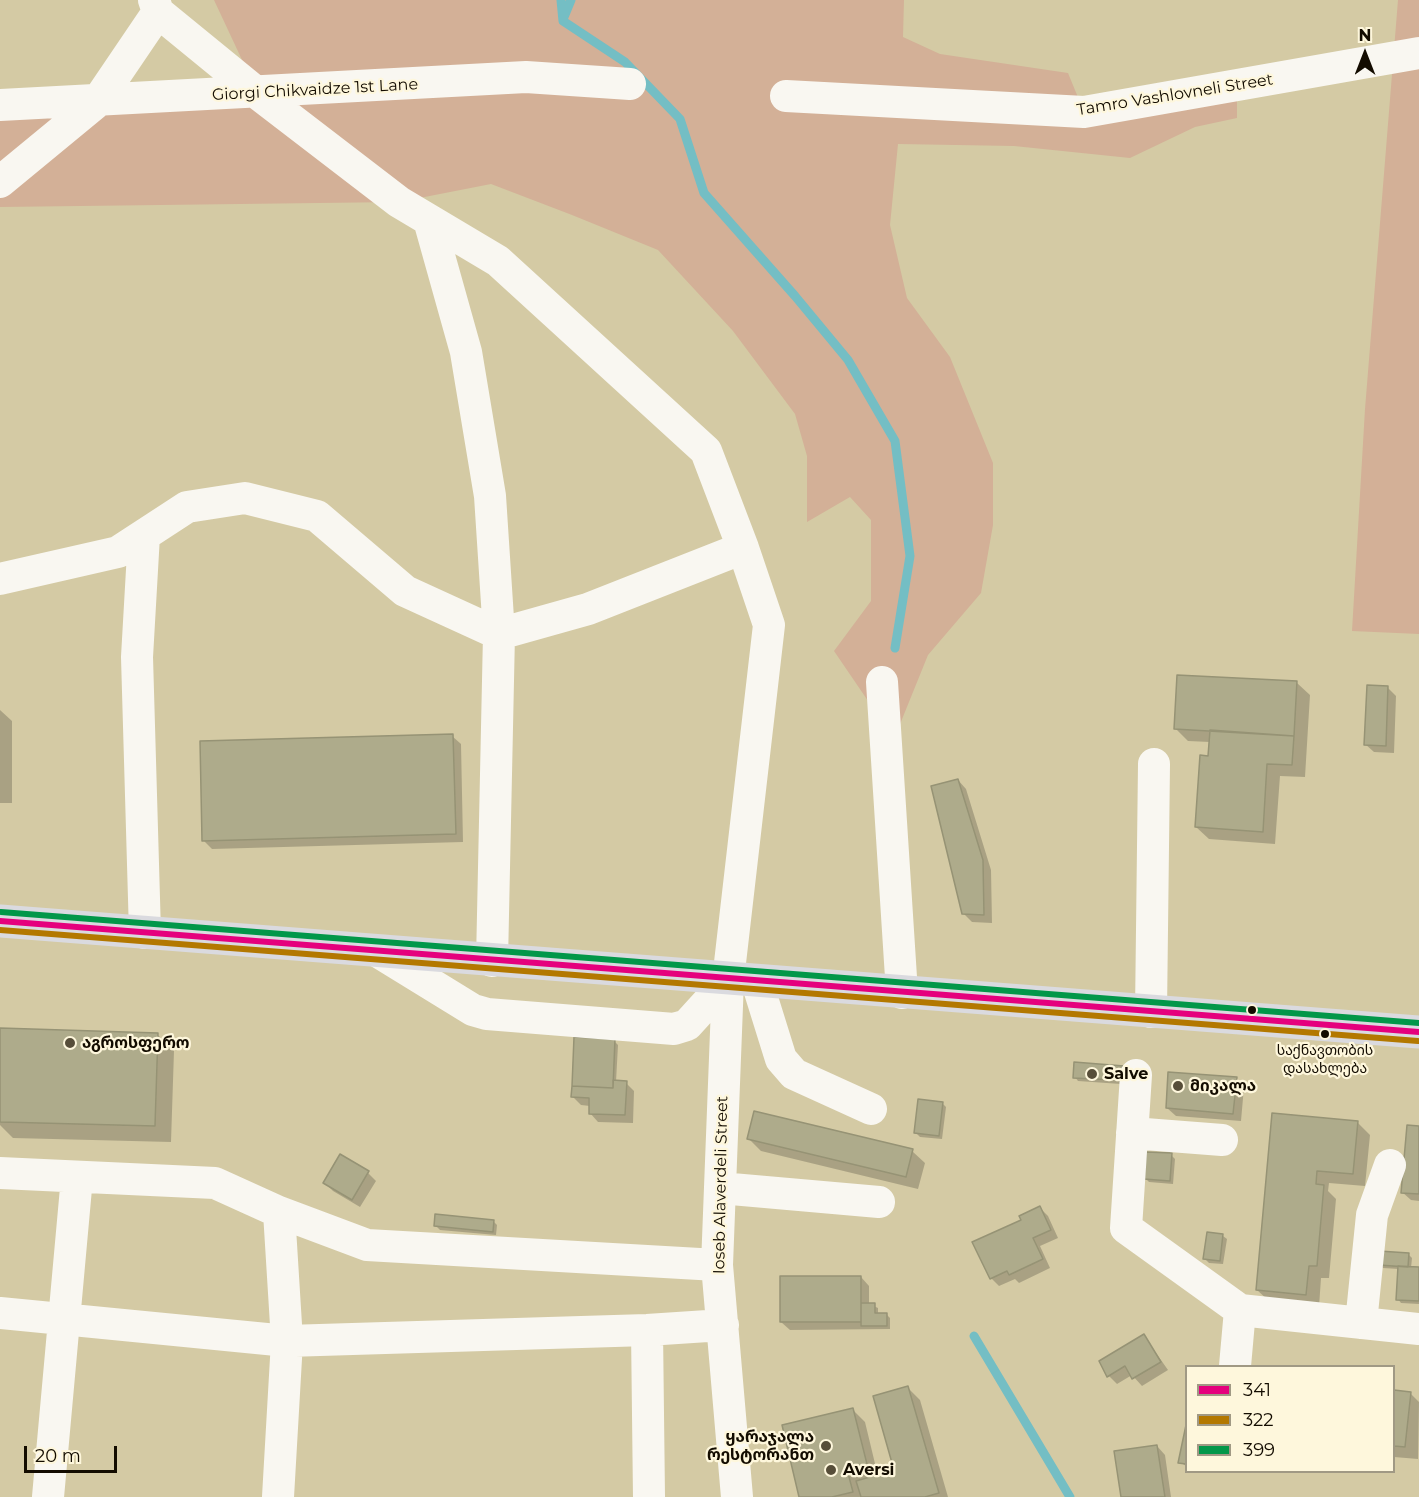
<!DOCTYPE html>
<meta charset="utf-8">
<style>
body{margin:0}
#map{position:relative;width:1419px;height:1497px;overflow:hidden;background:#d4caa4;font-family:Montserrat,sans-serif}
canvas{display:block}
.legend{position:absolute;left:1185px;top:1365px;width:210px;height:108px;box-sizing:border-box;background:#fef7dc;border:2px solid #a09984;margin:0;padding:8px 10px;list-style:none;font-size:18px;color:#130c00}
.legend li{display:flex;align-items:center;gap:12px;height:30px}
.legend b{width:30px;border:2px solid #a09984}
.north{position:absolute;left:1335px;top:24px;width:60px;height:60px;-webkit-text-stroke:4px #fef7dc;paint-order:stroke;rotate:0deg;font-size:16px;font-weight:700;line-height:24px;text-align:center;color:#130c00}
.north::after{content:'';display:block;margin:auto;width:21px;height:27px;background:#130c00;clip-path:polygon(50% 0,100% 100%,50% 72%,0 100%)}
.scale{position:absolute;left:24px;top:1446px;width:93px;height:27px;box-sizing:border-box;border:3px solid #130c00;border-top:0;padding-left:8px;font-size:18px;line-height:21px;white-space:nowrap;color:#130c00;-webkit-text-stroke:4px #fef7dc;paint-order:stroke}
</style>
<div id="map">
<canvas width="1419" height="1497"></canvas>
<ul class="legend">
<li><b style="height:8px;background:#e5007d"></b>341</li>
<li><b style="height:8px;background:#b37800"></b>322</li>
<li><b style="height:8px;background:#029749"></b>399</li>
</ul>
<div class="north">N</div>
<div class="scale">20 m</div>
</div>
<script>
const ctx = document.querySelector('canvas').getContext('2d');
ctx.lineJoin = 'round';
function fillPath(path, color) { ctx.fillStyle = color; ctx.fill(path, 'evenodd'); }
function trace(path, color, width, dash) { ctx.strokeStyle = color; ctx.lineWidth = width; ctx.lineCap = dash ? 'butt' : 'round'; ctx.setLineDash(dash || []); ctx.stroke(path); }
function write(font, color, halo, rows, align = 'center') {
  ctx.font = font + ' Montserrat,"Noto Sans Georgian",sans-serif'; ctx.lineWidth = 4.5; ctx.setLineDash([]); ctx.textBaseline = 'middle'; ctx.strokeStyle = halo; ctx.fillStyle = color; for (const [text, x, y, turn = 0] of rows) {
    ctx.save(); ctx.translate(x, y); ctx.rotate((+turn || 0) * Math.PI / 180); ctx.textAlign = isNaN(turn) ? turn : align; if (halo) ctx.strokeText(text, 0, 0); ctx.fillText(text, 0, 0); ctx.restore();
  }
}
const green = new Path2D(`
 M214,0H904L903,37L940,54L1068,73L1084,112L1237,86V118L1195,127L1130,158L1014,146L898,144L890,225L907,298L950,357L993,463V525L981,593L928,655L894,739L834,651L871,601V520L850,497L807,522V456L795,414L733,331L658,250L572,215L491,184L399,202L0,207V106L257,92Z
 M1398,0H1419V634L1352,631L1365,409Z`);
const shadow = new Path2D(`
 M1297,683L1310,695L1305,777L1280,776L1275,844L1209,839L1196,827L1210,742L1188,741L1176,729Z
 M1388,688L1396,696L1394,753L1374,752L1365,744Z
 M0,710L12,721V803H0Z
 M452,736L461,744L463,842L212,849L204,841Z
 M958,780L966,789L991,870L992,923L972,922L964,914Z
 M0,1030L157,1034L174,1051L171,1142L13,1138L0,1125Z
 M614,1041L618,1045L616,1082L626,1083L634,1091L633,1123L598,1122L590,1113V1106L581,1105L573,1097Z
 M1123,1067L1121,1084L1078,1081L1075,1077Z
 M1236,1079L1244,1087L1241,1121L1176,1116L1167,1108Z
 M942,1103L946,1107L942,1139L920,1137L916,1133Z
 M1274,1114L1357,1122L1370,1135L1365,1186L1329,1183L1328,1191L1336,1199L1329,1278H1321L1319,1307L1270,1302L1257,1290Z
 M1419,1127V1201L1411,1200L1402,1192Z
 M749,1139L912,1151L925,1163L918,1189L761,1151Z
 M1171,1155L1175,1159L1173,1184L1149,1182L1145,1178Z
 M368,1173L376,1181L360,1207L333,1191L325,1183Z
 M1040,1208L1048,1216L1058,1238L1040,1246L1050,1268L1019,1283L1015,1279L999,1286L991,1278L1023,1221Z
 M493,1221L497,1225L496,1235L440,1230L436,1226Z
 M1223,1236L1227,1239L1223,1264L1209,1263L1205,1259Z
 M1408,1254L1412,1258L1411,1268L1419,1269V1304L1401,1303L1398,1299L1399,1269L1383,1268L1380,1264Z
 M861,1277L869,1286V1304L878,1308V1314H886L890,1318V1329L790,1330L781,1322Z
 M1144,1336L1168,1370L1142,1386L1132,1375L1117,1384L1109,1376Z
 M908,1388L920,1400L948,1497H801L852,1409L865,1422L878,1476L896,1471Z
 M1394,1391L1410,1393L1419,1402L1418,1459L1394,1457Z
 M1186,1428V1466L1180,1462Z
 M1157,1446L1165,1455L1171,1497H1122Z`);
const stream = new Path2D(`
 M561,0L563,21L625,62L680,119L704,193L795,296L848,360L895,441L910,556L895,648
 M564,17L571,0
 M974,1336L1070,1497`);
const building = new Path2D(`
 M1177,675L1297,681L1294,736L1174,729Z
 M1367,685L1388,686L1386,746L1364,745Z
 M1210,730L1294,736L1292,765L1267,764L1263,832L1195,827L1200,755L1208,756Z
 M453,734L456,834L202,841L200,741Z
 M958,779L983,860L984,915L962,914L931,786Z
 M0,1028L158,1033L155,1126L0,1122Z
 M574,1037L615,1039L613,1088L572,1086Z
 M1074,1062L1124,1066L1117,1080L1073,1078Z
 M1168,1072L1237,1077L1233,1114L1166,1108Z
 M613,1080L627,1081L625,1115L589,1114V1098L571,1097L572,1086L613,1088Z
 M918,1099L943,1102L939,1136L914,1133Z
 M754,1111L913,1149L906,1177L747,1139Z
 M1272,1113L1358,1121L1353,1174L1317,1171L1316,1184L1324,1185L1317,1266H1309L1306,1295L1256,1290Z
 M1407,1125L1419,1126V1194L1401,1193Z
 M1146,1152L1172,1153L1170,1181L1144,1179Z
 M340,1154L369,1171L352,1200L323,1183Z
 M1040,1206L1051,1230L1033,1238L1043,1259L1009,1275L1007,1271L990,1279L972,1242L1021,1220L1019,1216Z
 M435,1214L494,1220L493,1232L434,1226Z
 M1207,1232L1223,1234L1220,1261L1203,1259Z
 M1379,1251L1409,1253L1408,1267L1378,1265Z
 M1398,1266L1419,1267V1301L1396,1300Z
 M780,1276H861V1322H780Z
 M861,1303H875V1313H887V1326H861Z
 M1144,1334L1161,1362L1132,1379L1125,1366L1107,1377L1099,1361Z
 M908,1386L939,1493L925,1497H861L856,1481L894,1470L873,1396Z
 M1394,1390L1411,1392L1405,1447L1394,1446Z
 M853,1408L868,1468L848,1473L853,1492L832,1497H799L782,1425Z
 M1186,1425V1464L1178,1463Z
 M1157,1445L1165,1497H1121L1114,1451Z`);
const minor = new Path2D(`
 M154,0L158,12L257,93L399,202L498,261L706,451L743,548L769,625L728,980L717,1265L737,1497
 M786,96L1084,112L1419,53
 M0,105L526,77L630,84
 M0,182L97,102L158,12
 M429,220L466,352L490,496L499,634L492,961
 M144,535L137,657L145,933
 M0,579L118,552L187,507L245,498L317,516L405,591L499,634L588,609L743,548
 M882,682L902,993
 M377,951L473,1010L487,1014L674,1029L687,1025L728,980
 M757,982L781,1059L794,1074L871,1109
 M1151,1012L1154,764
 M1136,1075L1126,1228L1240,1310L1419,1329
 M1132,1133L1222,1140
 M0,1173L215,1183L279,1212L367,1245L717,1265
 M720,1188L879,1202
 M0,1313L287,1341L647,1330L723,1325
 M1361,1323L1372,1215L1390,1165
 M647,1330L649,1497
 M1235,1366L1240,1310
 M48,1497L77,1177
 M278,1497L287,1341L279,1212`);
const highway = new Path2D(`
 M0,921L1419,1032`);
const bus1 = new Path2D(`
 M0,921L1419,1032`);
const bus2 = new Path2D(`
 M0,930L1418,1041`);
const bus3 = new Path2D(`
 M1,912L1419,1023`);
const markers = [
 [1252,1010,5,"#130c00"],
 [1325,1034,5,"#130c00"],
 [70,1043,6,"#574e39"],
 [1092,1074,6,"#574e39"],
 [1178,1086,6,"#574e39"],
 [826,1446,6,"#574e39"],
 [831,1470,6,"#574e39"]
];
const busNames = [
 ["საქნავთობის",1325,1051],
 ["დასახლება",1325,1069]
];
const streetNames = [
 ["Giorgi Chikvaidze 1st Lane",315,90,-3],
 ["Tamro Vashlovneli Street",1175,95,-9],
 ["Ioseb Alaverdeli Street",721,1185,-89]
];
const poiNames = [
 ["აგროსფერო",82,1043],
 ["Salve",1104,1074],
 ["მიკალა",1190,1086],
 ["ყარაჯალა",814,1437,"right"],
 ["რესტორანთ",814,1455,"right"],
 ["Aversi",843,1470]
];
fillPath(green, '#d3b097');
fillPath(shadow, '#0003');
trace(stream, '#74bec4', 9);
fillPath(building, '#aeab8b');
trace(building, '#969375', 1.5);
trace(minor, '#f9f7f1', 32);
trace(highway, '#dadadf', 33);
trace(bus1, '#e5007d', 6);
trace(bus2, '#b37800', 6);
trace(bus3, '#029749', 6);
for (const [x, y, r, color] of markers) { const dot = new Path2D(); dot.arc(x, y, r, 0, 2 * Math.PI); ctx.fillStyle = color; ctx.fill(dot); trace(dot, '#fef7dc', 2); }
write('14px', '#130c00', '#fef7dc', busNames);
write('16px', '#130c00', '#fef7dc', streetNames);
write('bold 16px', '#130c00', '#fef7dc', poiNames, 'left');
</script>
